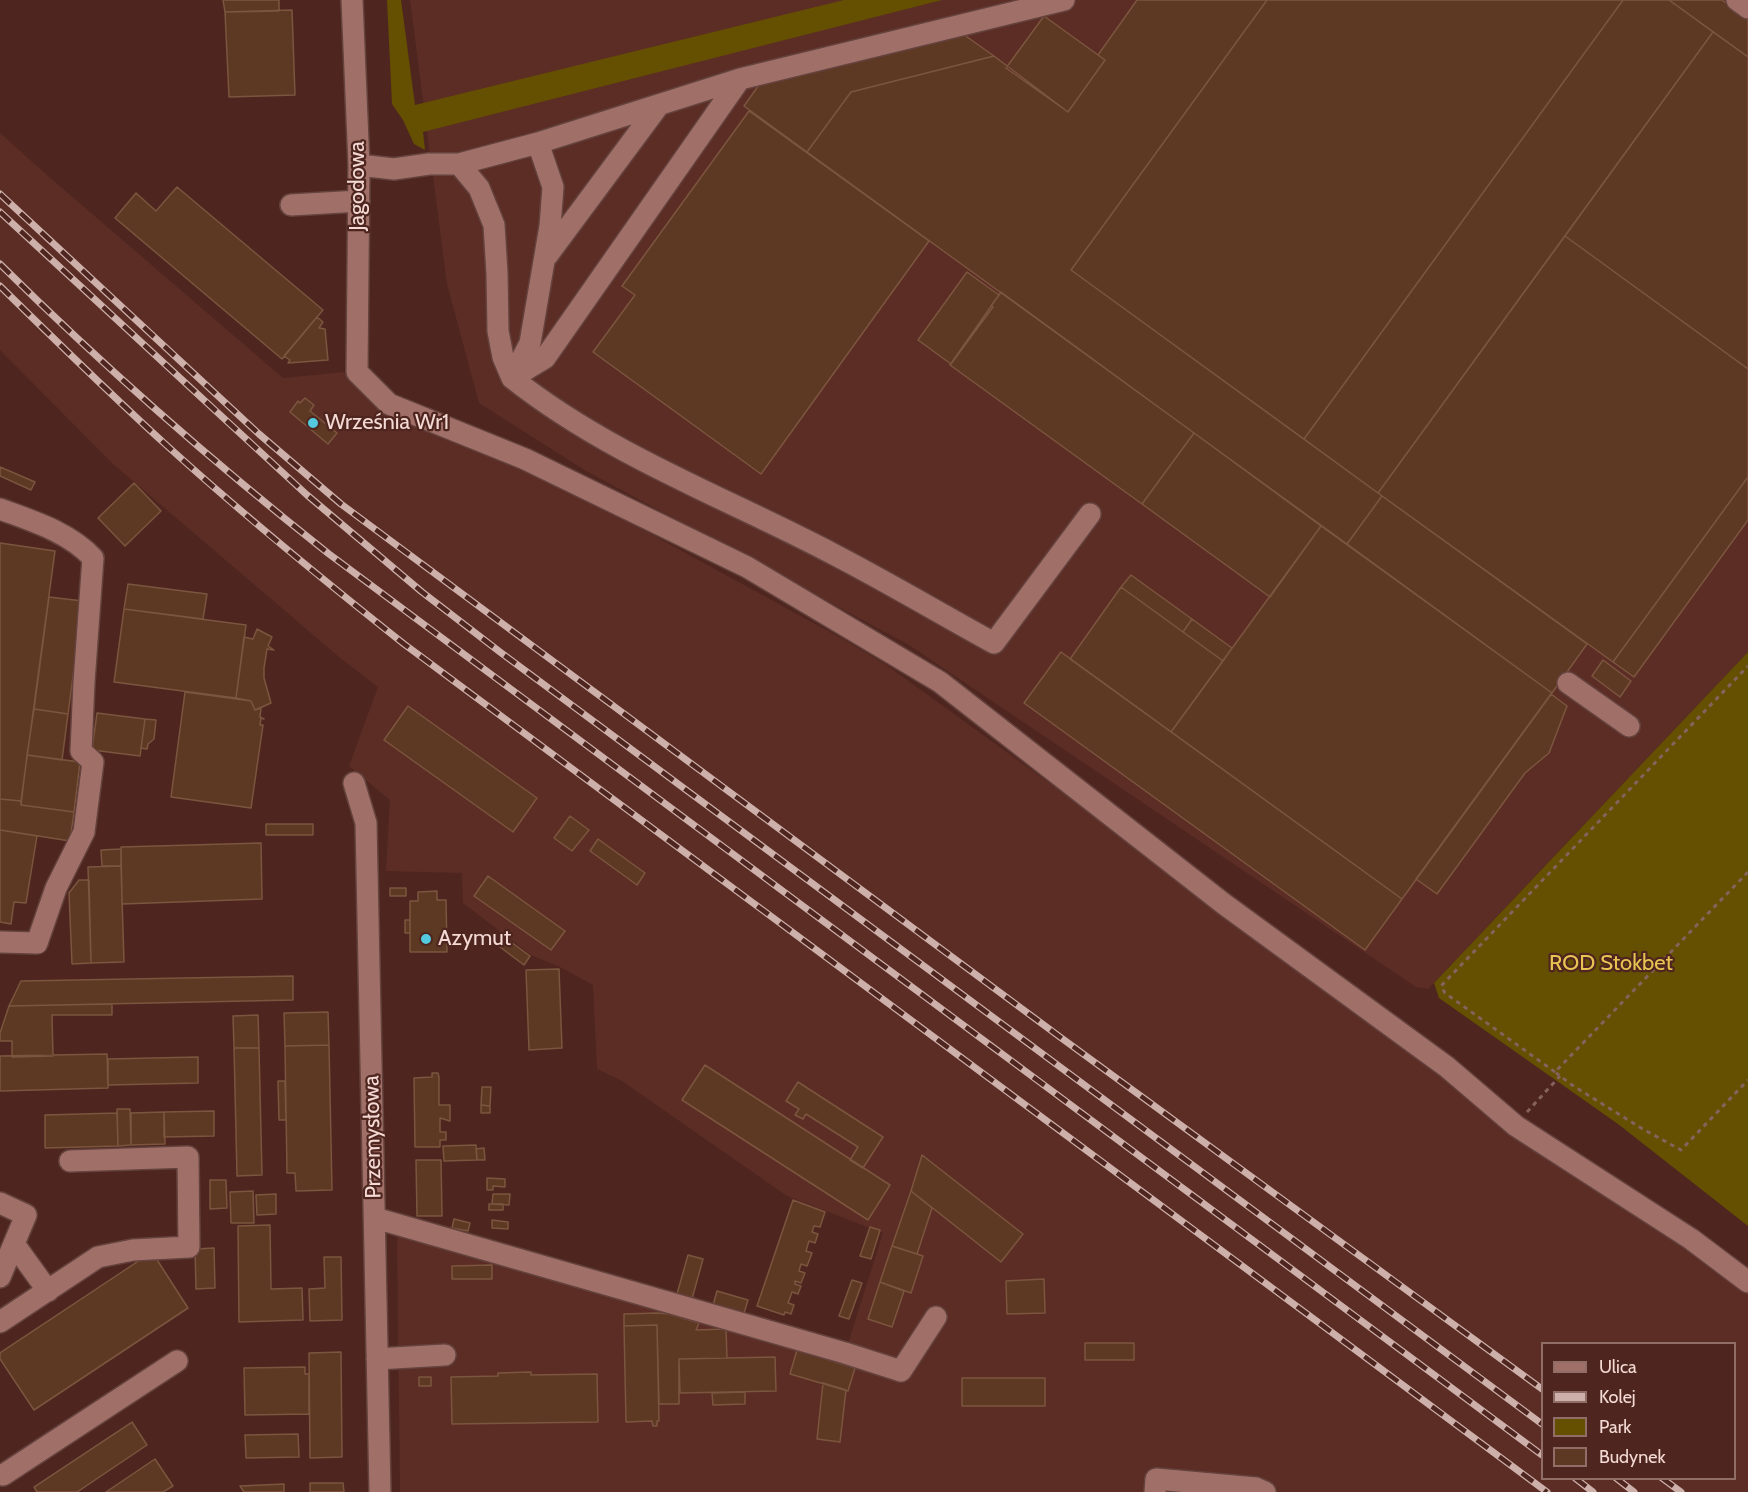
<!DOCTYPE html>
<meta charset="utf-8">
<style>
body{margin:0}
#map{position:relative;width:1748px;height:1492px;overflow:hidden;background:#4e261f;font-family:Cabin,sans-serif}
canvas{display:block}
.legend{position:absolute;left:1541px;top:1342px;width:195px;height:138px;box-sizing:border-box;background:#4e261f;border:2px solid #906e67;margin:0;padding:8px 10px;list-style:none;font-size:18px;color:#f4d9d4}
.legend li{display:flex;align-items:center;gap:12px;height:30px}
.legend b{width:30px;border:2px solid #906e67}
</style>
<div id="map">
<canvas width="1748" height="1492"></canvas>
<ul class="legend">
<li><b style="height:8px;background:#a07068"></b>Ulica</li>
<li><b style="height:8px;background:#ceb0ab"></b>Kolej</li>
<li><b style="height:16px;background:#654f00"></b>Park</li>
<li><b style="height:16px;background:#5d3923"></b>Budynek</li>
</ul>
</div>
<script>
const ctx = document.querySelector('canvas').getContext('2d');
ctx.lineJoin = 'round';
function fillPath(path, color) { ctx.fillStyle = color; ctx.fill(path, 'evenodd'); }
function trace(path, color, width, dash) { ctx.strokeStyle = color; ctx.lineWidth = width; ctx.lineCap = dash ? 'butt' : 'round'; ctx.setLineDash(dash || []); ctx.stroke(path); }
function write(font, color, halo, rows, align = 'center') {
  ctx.font = font + ' Cabin,sans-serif'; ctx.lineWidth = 4.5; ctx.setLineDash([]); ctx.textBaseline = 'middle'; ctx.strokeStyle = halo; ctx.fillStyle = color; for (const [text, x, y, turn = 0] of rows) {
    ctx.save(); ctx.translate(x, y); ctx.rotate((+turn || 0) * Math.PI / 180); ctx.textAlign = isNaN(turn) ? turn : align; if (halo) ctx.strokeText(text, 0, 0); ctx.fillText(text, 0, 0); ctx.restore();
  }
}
const built = new Path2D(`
 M410,0H1748V652L1428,989L1416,987L909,645L586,471L479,403L447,284Z
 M0,133L48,176L283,378L344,372L481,441L839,637L885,664L1748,1289V1492H400L397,1236L714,1321L845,1353L883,1233L787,1196L622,1081L597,1069L593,985L560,967L531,955L463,903L462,873L386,871L390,800L349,766L378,687L339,657L112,463L0,350ZM1542,1344H1734V1478H1542Z`);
const green = new Path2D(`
 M387,0H401L415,105L844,0H942L423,132L425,150L414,144L403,120L392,104Z
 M1748,652V1226L1618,1124L1439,998L1434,983Z`);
const building = new Path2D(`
 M223,0H279V11L225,12Z
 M1137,0H1267L1071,270L1382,496L1347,544L807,152L851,92L994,56L1068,112L1105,60L1098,55Z
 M1267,0H1623L1304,439L1071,270Z
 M1623,0H1669L1713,32L1378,493L1304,439Z
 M1669,0H1722L1748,19V57Z
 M292,10L295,95L229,97L225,12Z
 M1044,16L1105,60L1068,112L1006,68Z
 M960,32L994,56L851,92L807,152L744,106L761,82Z
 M1713,32L1748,57V369L1565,236Z
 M749,111L929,241L761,474L593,352L635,295L622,286Z
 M177,187L323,310L282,359L115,218L136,193L156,211Z
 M1565,236L1748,369V477L1613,662L1378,493Z
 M967,272L999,295L991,306L993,307L951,364L918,340Z
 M1001,292L1194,433L1142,504L950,365Z
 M317,317L323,322L319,328L325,329L328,360L288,363L290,360L284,356Z
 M305,398L314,405L310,411L337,433L328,444L290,412L298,401L300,403Z
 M1194,433L1321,526L1270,597L1142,504Z
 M0,467L35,482L31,490L0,476Z
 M1748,477V520L1634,677L1613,662Z
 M134,483L161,511L125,546L98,518Z
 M1382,496L1587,644L1552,693L1347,544Z
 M1321,526L1552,693L1402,899L1171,732Z
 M0,543L55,551L21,801L0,799Z
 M1131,575L1192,619L1183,632L1121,587Z
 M128,584L207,594L203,619L124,609Z
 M1121,587L1223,661L1171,732L1070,659Z
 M49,597L83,601L68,714L34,709Z
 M124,609L246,625L236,698L114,682Z
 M1192,619L1232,648L1223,661L1183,632Z
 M257,629L272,637L268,646L274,650L267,649L264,668V678L271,703L255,710L251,701L236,698L244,637L253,639Z
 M1061,652L1402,899L1365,950L1024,703Z
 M1603,660L1631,681L1620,697L1592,676Z
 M185,692L251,701L255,710L261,708L260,717L264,719L261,718L260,725H263L251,808L171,797Z
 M1551,694L1567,706L1549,753L1525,773L1437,894L1416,879Z
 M408,706L537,798L513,832L384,740Z
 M34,709L68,714L62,760L27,755Z
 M97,713L145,719L140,756L92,750Z
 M145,719L156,720L154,739L148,744L147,749L141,748Z
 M27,755L80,762L74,812L21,805Z
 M0,799L21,801V805L74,812L70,841L0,830Z
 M570,816L589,830L572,851L554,838Z
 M266,824H313V835H266Z
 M0,830L37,836L26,903L14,902L11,924L0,922Z
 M598,839L645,873L637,885L590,851Z
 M261,843L262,899L122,904L121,847Z
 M121,849V866H102L101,850Z
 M121,866L124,962L91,963L88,867Z
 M488,876L565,931L551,950L474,896Z
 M79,880H89L91,963L72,964L69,893Z
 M390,888H406V896H390Z
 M437,891V900H446L447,952H410V901H418V892Z
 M405,920H410V933H405Z
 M507,939L530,956L524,965L500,947Z
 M559,969L562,1048L529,1050L526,970Z
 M293,976V1000L9,1006L21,981Z
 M112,1004V1015H52L53,1056L12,1057V1041H0V1033L9,1006Z
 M328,1012L329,1045L285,1046L284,1013Z
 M258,1015L259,1048H234L233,1016Z
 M329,1045L332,1190L296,1191L295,1173H287L285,1046Z
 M234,1048H259L262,1175L237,1176Z
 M107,1054L108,1088L0,1091V1056Z
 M198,1057V1083L108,1085V1059Z
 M705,1065L890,1185L868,1220L682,1100Z
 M432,1073H438L439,1077V1105H450V1121L440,1118V1132H446V1140H440V1147H415L414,1078L432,1077Z
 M278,1081H285L286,1120H279Z
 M798,1082L883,1137L863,1168L850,1160L858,1147L806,1114L803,1119L795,1115L799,1109L786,1101Z
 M482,1087H491L490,1106L481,1105Z
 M481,1105L490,1106V1113H481Z
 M117,1109H130L131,1145L118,1146Z
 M214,1111V1136L164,1137V1112Z
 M164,1112L165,1144L131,1145V1113Z
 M117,1113L118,1146L45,1148V1115Z
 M476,1145L477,1160L444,1161L443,1146Z
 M484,1148L485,1160H477L476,1149Z
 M922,1155L1023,1234L1001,1262L911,1191Z
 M416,1160H441L442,1216H417Z
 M487,1178L505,1179V1187L493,1186V1190H487Z
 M210,1180H226L227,1208L210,1209Z
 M253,1191L254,1223H231L230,1192Z
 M911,1191L932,1208L917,1254L892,1246Z
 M276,1194V1214L257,1215L256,1195Z
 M493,1194H510L509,1205L492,1204Z
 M793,1200L825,1212L820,1227L814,1226L812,1232L818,1234L815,1243L809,1241L806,1251L812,1253L807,1266L801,1264L799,1271L805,1273L801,1283L795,1281V1284L801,1286L798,1294L792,1292L788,1303L794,1305L791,1314L785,1312L784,1315L757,1306Z
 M489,1204H503V1210H489Z
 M454,1219L470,1223L468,1231L452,1228Z
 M492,1220L508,1222V1229L492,1228Z
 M270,1225L271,1289L302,1288L303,1320L239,1322L238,1226Z
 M870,1227L880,1230L871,1259L860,1256Z
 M892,1246L923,1256L911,1293L880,1282Z
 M214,1248L215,1288L196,1289L195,1249Z
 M152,1252L188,1308L34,1410L0,1359V1353Z
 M688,1255L703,1259L690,1306L675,1301Z
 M324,1257H341L342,1320L310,1321L309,1289L325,1288Z
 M492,1265V1279H452V1266Z
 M1044,1279L1045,1313L1007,1314L1006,1281Z
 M852,1280L862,1283L849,1319L839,1316Z
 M880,1282L904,1291L892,1327L868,1319Z
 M717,1291L748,1300L742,1320L711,1312Z
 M657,1313L669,1314L699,1323L696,1330L726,1329L727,1358L679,1359V1404H659L657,1325L624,1326V1314Z
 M657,1325L659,1421H657V1426H653L652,1421L626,1422L624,1326Z
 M1085,1343H1134V1360H1085Z
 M797,1350L855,1368L848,1391L790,1374Z
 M341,1352L342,1457L310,1458L309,1353Z
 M775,1357L776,1391L680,1393L679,1359Z
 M305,1367V1374H309V1414L245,1415L244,1368Z
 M531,1372V1375L597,1374L598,1422L452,1424L451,1377L498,1376V1373Z
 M419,1377H431V1386H419Z
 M962,1378H1045V1406H962Z
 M823,1383L846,1390L840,1442L817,1439Z
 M745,1392V1404L713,1405L712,1393Z
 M132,1422L147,1445L77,1492H37L34,1487Z
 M298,1434L299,1457L246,1458L245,1435Z
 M155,1459L173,1486L163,1492H106Z
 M310,1483H343L344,1492H310Z
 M284,1484V1492H244L240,1486Z`);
const path = new Path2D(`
 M1748,872L1555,1072L1572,1085L1641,1128L1681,1150L1748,1080
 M1555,1072L1445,993L1441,986L1748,666
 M1527,1112L1560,1076`);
const minor = new Path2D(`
 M352,0L359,165L357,372L389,404L525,459L747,567L940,682L1224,904L1447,1067L1516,1126L1691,1239L1748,1282
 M1737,0L1748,8
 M538,143L553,187L550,226L530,343L512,378C609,455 727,498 835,555C889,583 941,614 994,643L1090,514
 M459,164L479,188L494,225L497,273L498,331L503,357L512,378L545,358L740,79
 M359,165L394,169L429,164H459L538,143L740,79L1064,0
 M291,205L359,201
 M547,256L659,105
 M0,509C32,521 69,532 93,558L84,682L81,751L93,762L84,832L56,888L37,943L0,942
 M1568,683L1629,726
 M354,783L366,823L380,1492
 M0,1203L26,1215L0,1277
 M375,1218L845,1353L901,1371L936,1317
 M14,1244L48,1291
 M0,1322L98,1257L133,1250L189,1247L188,1157L70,1161
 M377,1359L445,1355
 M3,1475L177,1361
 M1155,1492L1156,1479L1256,1488L1265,1492`);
const rail = new Path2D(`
 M0,194L259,434L341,504L1060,1037L1542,1389
 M0,212L307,495L422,592L500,652L1542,1424
 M0,264C104,367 214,463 329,554L1542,1455
 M0,286C54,339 108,392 164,443C241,513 322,579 404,644L1547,1492
 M1575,1478L1593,1492
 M1616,1478L1634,1492
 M1662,1478L1681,1492`);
const markers = [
 [313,423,6,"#54cade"],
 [426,939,6,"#54cade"]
];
const streetNames = [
 ["Jagodowa",358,186,-90],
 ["Przemysłowa",373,1137,-91]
];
const poiNames = [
 ["Września Wr1",325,423],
 ["Azymut",438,939]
];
const parkNames = [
 ["ROD Stokbet",1611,964]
];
fillPath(built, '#5c2d25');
fillPath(green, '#654f00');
fillPath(building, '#5d3923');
trace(building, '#7c553f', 1.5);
trace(minor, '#64423d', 24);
trace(path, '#86625c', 3, [4.5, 4.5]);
trace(minor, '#a07068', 21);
trace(rail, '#ceb0ab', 7);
trace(rail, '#4e261f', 4.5, [14]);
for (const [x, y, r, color] of markers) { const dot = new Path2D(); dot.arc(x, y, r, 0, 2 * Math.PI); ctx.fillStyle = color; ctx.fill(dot); trace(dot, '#4e261f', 2); }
write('22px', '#f4d9d4', '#4e261f', streetNames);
write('22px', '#f4d9d4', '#4e261f', poiNames, 'left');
write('22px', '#e9c452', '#4e261f', parkNames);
</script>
